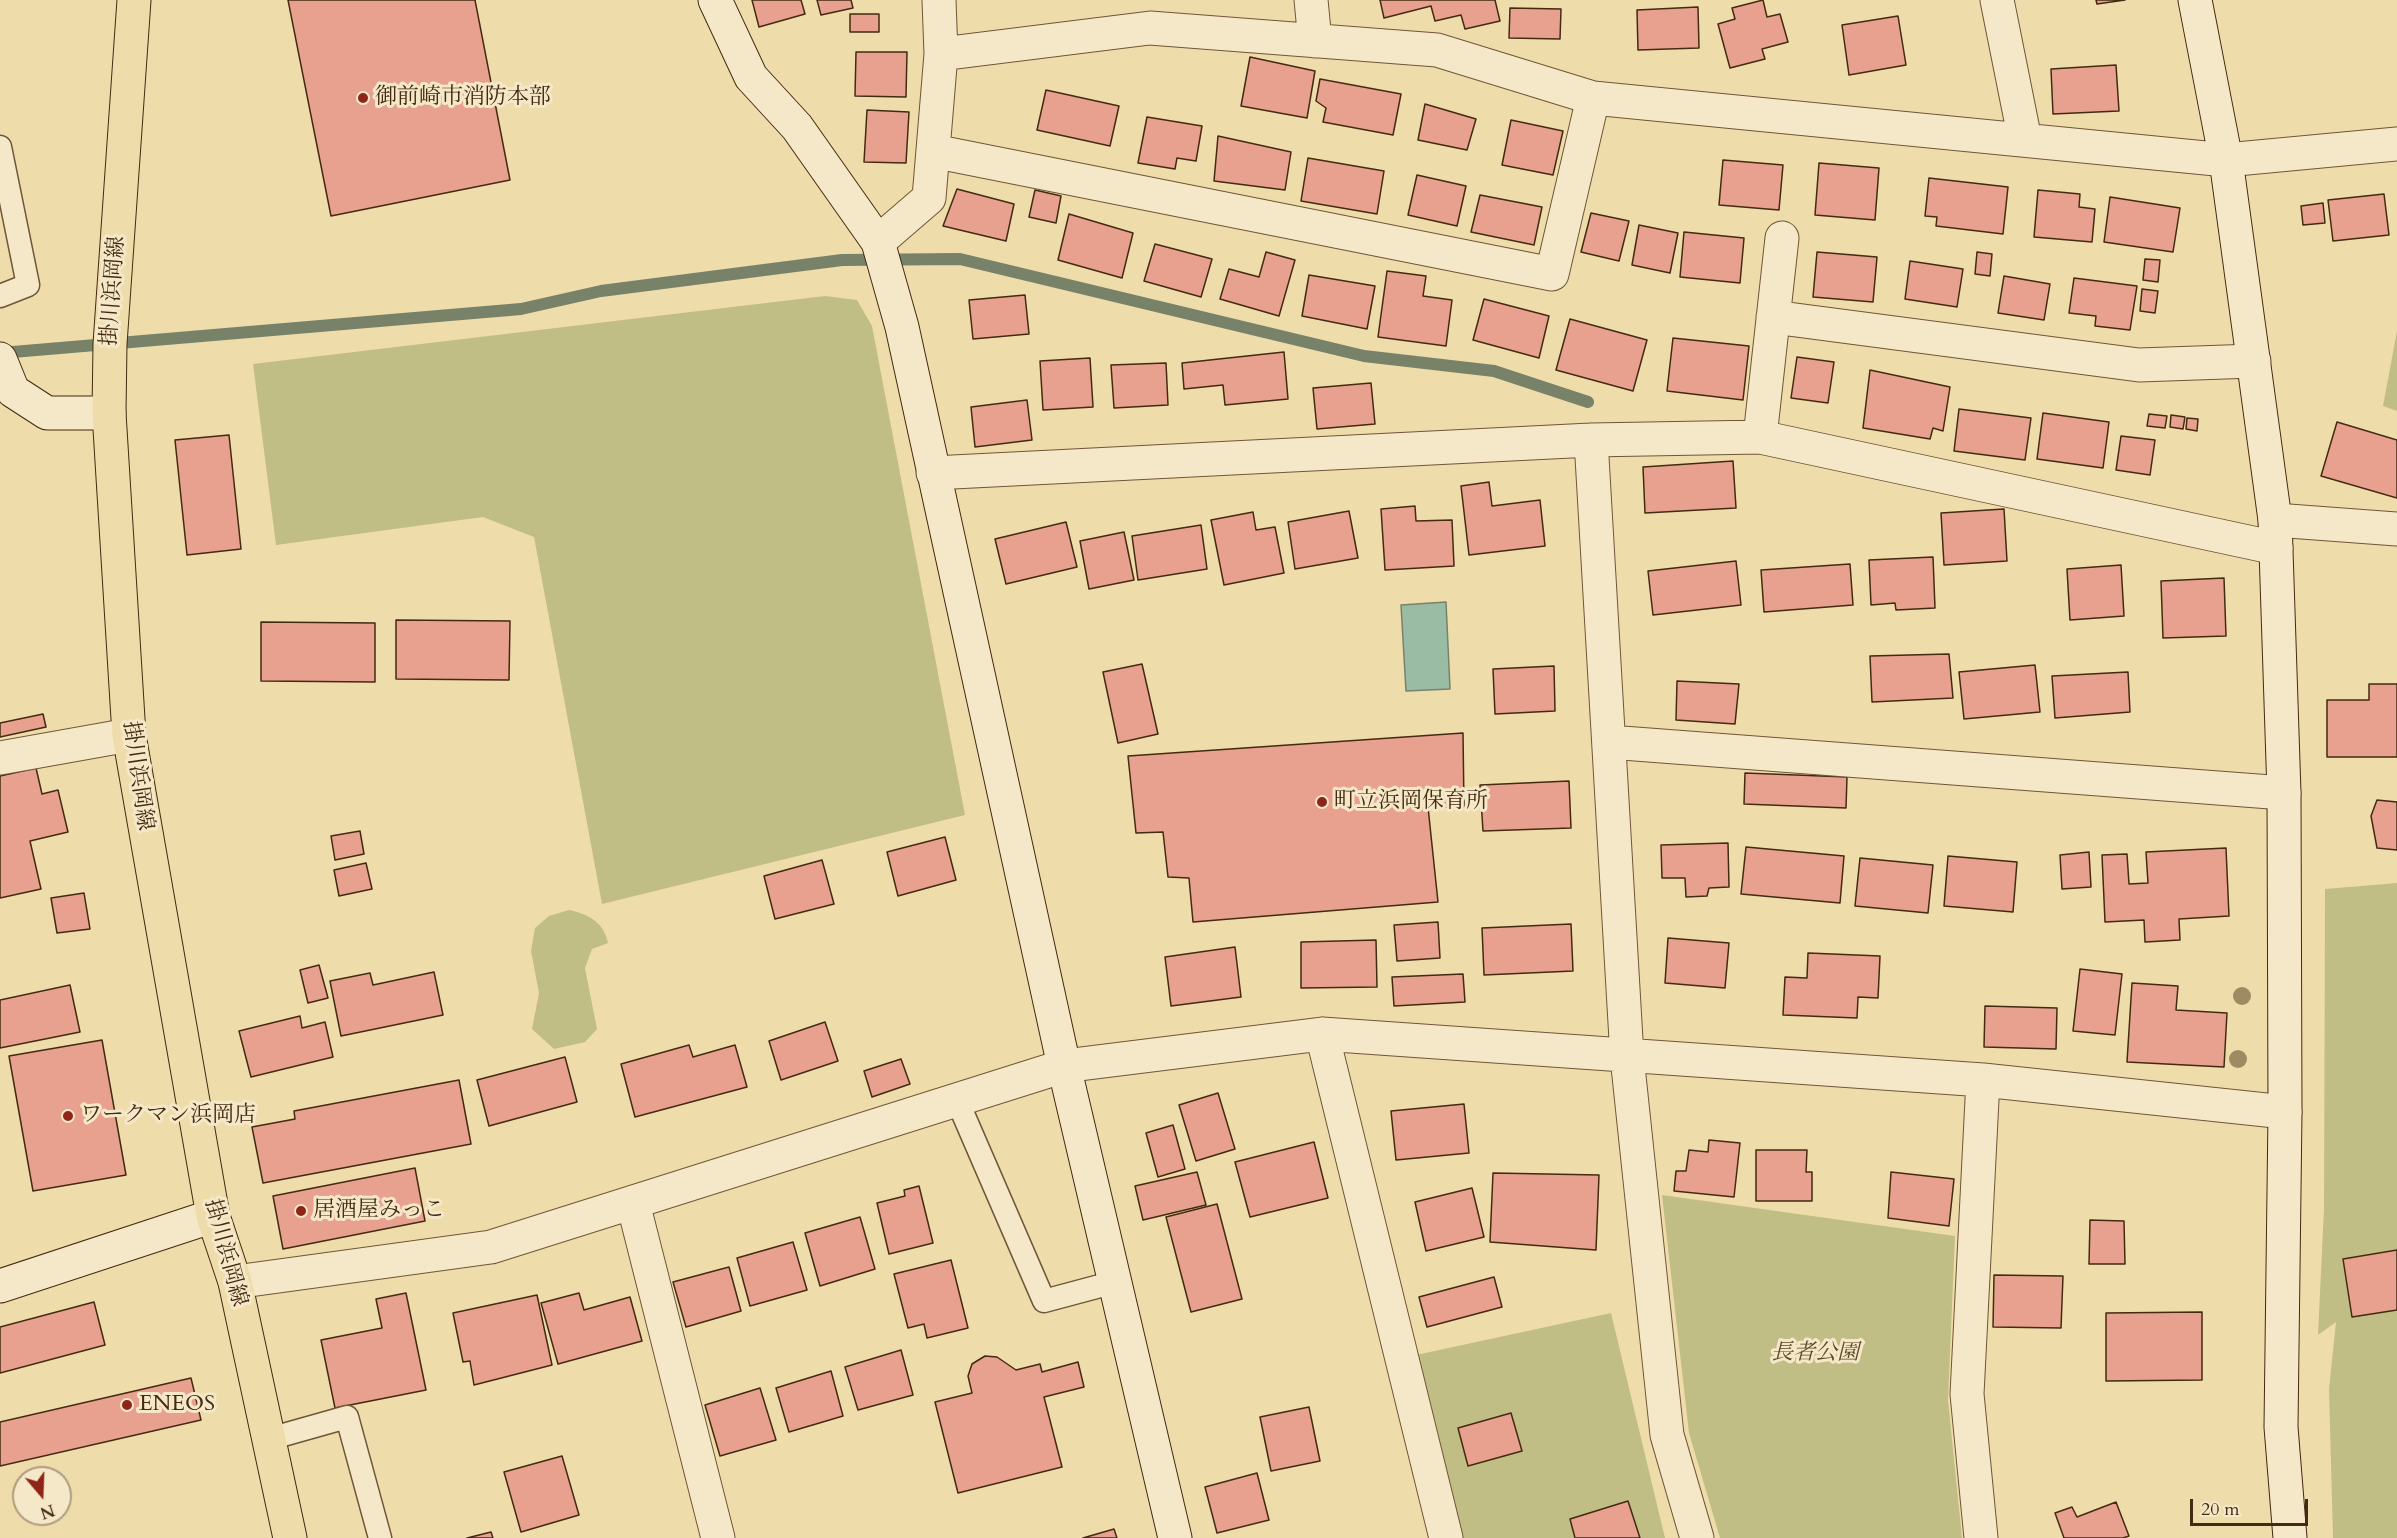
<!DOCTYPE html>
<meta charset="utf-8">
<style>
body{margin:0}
#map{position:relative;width:2397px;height:1538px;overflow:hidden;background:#efdcab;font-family:Cardo,serif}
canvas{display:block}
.north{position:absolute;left:12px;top:1466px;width:60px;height:60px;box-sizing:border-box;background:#f5e8c8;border:2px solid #ae9c7f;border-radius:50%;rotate:161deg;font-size:16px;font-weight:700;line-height:24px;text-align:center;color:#432a11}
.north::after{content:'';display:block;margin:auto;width:21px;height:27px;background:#8f2418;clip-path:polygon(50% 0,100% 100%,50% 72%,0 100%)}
.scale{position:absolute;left:2190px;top:1499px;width:118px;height:27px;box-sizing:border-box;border:3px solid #432a11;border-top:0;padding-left:8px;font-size:18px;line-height:21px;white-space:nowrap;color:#432a11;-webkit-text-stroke:4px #f5e8c8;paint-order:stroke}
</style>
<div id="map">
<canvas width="2397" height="1538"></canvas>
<div class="north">N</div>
<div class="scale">20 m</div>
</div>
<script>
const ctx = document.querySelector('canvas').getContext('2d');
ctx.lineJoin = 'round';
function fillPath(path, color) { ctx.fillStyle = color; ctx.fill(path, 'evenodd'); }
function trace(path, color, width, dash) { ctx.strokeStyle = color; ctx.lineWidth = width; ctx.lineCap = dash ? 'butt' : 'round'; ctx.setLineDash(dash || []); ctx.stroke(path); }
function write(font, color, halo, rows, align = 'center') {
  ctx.font = font + ' Cardo,"Noto Serif JP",serif'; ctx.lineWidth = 6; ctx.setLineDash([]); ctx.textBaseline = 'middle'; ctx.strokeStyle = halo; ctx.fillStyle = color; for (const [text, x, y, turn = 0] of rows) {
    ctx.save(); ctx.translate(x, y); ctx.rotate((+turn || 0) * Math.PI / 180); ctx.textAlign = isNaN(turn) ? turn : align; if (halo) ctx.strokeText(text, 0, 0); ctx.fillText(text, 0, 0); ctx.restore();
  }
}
const green = new Path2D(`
 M825,296L857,300L872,326L965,815L602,904L534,537L483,517L276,545L253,364Z
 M2397,331V411L2383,406Z
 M2397,883V1538H2333L2329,1389L2336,1322L2318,1335L2324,1209L2325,889Z
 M569,910C588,914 604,922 608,943L592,949L585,968L597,1029L585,1042L554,1049L532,1029L539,993L531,951L535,928L549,916Z
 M1662,1195L1955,1236L1948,1400L1962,1538H1720L1689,1433Z
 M1611,1313L1665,1538H1460L1402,1358Z`);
const water = new Path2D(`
 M1446,602L1450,689L1406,691L1401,605Z`);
const stream = new Path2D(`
 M1,353L521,309L601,291L842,260L960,259L1364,356L1494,371L1588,402`);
const building = new Path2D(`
 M288,0H475L510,180L331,216Z
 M752,0H801L805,14L759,27Z
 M817,0H851L853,8L821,15Z
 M1380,0H1495L1500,21L1465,29L1461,15L1435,21L1431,6L1384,18Z
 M1763,0L1767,17L1780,14L1788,42L1762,49L1765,59L1730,68L1718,24L1735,19L1732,8Z
 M2096,0H2125L2097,4Z
 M1698,7L1699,48L1638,50L1637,10Z
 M1510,8L1561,9L1560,39L1509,38Z
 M850,14H879V32H850Z
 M1898,16L1906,65L1849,75L1842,25Z
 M856,52H907L906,97L855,96Z
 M1250,57L1315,71L1307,118L1241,106Z
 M2116,65L2119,111L2053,114L2051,69Z
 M1320,79L1401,94L1393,135L1323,122L1326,108L1316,101Z
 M1046,90L1119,106L1110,146L1037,130Z
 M1425,104L1476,119L1467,150L1418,140Z
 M867,110L909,112L906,163L864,162Z
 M1147,117L1202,126L1196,161L1177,158L1175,169L1138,163Z
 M1511,120L1563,131L1553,175L1502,165Z
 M1218,136L1291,152L1285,190L1214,181Z
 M1308,158L1384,171L1377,214L1301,201Z
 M1723,160L1783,165L1779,210L1719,205Z
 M1819,163L1879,168L1875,220L1815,215Z
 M1417,175L1466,186L1457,226L1408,215Z
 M1929,178L2008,187L2003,234L1936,226L1937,217L1925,216Z
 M957,189L1014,204L1006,241L943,226Z
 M1035,190L1061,196L1056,223L1029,217Z
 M2038,190L2080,194L2079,207L2095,209L2092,242L2034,237Z
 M2384,194L2389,235L2333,241L2328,200Z
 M1480,195L1542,207L1534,245L1471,232Z
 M2110,197L2180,208L2173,252L2104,242Z
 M2323,203L2325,223L2303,225L2301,206Z
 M1591,213L1629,221L1619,261L1581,252Z
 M1069,214L1133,233L1122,278L1058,260Z
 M1639,225L1678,233L1670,273L1632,265Z
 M1684,232L1744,238L1740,283L1680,277Z
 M1155,244L1212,259L1201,297L1144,281Z
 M1266,252L1295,260L1279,316L1220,299L1229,269L1259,277Z
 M1817,252L1877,257L1873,302L1813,297Z
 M1977,252L1992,254L1990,276L1975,274Z
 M2145,259L2160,260L2158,282L2143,280Z
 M1910,261L1963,269L1957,307L1905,299Z
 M1387,271L1426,276L1423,296L1452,300L1446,346L1378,337Z
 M1309,275L1375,286L1367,329L1302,316Z
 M2004,276L2050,284L2044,320L1998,313Z
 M2074,278L2137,286L2130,330L2095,326L2096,316L2069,313Z
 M2142,289L2158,291L2155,313L2140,311Z
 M1025,295L1029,334L973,339L969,300Z
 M1484,299L1549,316L1539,358L1473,340Z
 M1570,319L1647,340L1633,391L1556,370Z
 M1673,338L1749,346L1743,400L1667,391Z
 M1284,352L1288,399L1225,405L1223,385L1184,389L1182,363Z
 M1797,357L1834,362L1828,403L1791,398Z
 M1090,358L1093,407L1043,410L1040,361Z
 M1166,363L1168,405L1114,408L1111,365Z
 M1870,370L1950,387L1943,431L1933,428L1930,439L1863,428Z
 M1371,383L1375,424L1317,429L1313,388Z
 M1027,400L1032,440L975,447L971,407Z
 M1959,409L2031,418L2025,460L1954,451Z
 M2043,413L2109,422L2103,468L2037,459Z
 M2149,414L2167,416L2165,428L2147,426Z
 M2171,415L2185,417L2183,429L2170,427Z
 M2187,418L2198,419L2197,431L2186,429Z
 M2337,422L2397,440V498L2321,476Z
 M229,435L241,549L187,555L175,440Z
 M2121,436L2155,440L2150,475L2116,470Z
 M1733,461L1736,508L1645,513L1643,467Z
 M1489,482L1492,506L1540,500L1545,546L1469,555L1461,486Z
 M1415,506L1416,521L1452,520L1454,566L1385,570L1381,509Z
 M2004,509L2007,561L1944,565L1941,513Z
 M1349,511L1358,558L1295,569L1288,522Z
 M1253,512L1256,530L1275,527L1284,573L1224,585L1211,520Z
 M1066,522L1077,567L1006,584L995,539Z
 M1201,525L1207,569L1138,580L1132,536Z
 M1124,532L1134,580L1089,589L1080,541Z
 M1933,557L1935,608L1896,610L1895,603L1871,605L1869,560Z
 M1736,561L1741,605L1653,615L1648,571Z
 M1850,564L1853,605L1764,612L1761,570Z
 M2121,565L2124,616L2070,620L2067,569Z
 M2224,578L2226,636L2163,638L2161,581Z
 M396,620L510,621L509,680L396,679Z
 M261,622L375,623V682L261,681Z
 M1949,654L1953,698L1872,702L1870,656Z
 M1142,664L1158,734L1118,743L1103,672Z
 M2035,665L2040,712L1964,719L1959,672Z
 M1554,666L1555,711L1495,714L1493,669Z
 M2128,672L2130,712L2055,718L2052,676Z
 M1677,681L1739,684L1735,724L1676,720Z
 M2369,684H2397V757H2327V700H2369Z
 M43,714L46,727L0,737V723Z
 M1463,733L1464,807H1428L1438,902L1193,922L1189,878L1168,877L1163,832L1136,833L1128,756Z
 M36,768L42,794L58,790L68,832L30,841L41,889L0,898V776Z
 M1745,773L1847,777L1846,808L1744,804Z
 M1569,781L1571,828L1483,831L1480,785Z
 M2377,800L2397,802V850L2377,848L2371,816Z
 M360,831L364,854L335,860L331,836Z
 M945,837L956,880L898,896L887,852Z
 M1728,843L1729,887L1709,888L1707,896L1686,897L1685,878H1662L1661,845Z
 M1746,847L1844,856L1840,903L1741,894Z
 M2226,848L2229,916L2179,919L2180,940L2145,942L2144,920L2105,922L2102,855L2127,854L2129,884L2148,883L2146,852Z
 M2089,852L2091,887L2062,889L2060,855Z
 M1948,856L2017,862L2013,912L1944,906Z
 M1860,858L1933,865L1928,913L1855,906Z
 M822,860L834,904L775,919L764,876Z
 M366,863L372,889L339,896L334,870Z
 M84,893L90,929L57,933L51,898Z
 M1438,922L1440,958L1397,961L1394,925Z
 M1571,924L1573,971L1484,975L1482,928Z
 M1668,938L1729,943L1725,988L1665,983Z
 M1376,940L1377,987L1301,988V942Z
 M1235,947L1241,997L1171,1006L1165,957Z
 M1808,953L1880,956L1878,998L1858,997L1857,1018L1783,1015L1785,977L1807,978Z
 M319,965L328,998L308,1003L300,970Z
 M2080,969L2122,974L2115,1035L2073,1031Z
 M434,972L443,1015L341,1036L330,981L370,973L373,985Z
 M1463,974L1465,1002L1394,1006L1392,977Z
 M2132,983L2178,986L2176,1010L2227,1013L2224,1067L2127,1062Z
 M70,985L80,1032L0,1048V1000Z
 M1985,1006L2057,1008L2056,1049L1984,1047Z
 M300,1016L302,1028L325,1022L333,1057L251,1077L239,1031Z
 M825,1022L838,1061L781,1080L769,1041Z
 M102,1040L126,1175L33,1191L9,1056Z
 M689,1045L693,1057L735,1045L747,1087L635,1117L621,1064Z
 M565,1057L577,1102L489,1126L477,1080Z
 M901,1059L910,1084L872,1097L864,1071Z
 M459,1080L471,1144L263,1183L252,1127L295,1119L294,1111Z
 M1218,1093L1235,1149L1196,1161L1179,1105Z
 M1464,1104L1469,1153L1396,1160L1391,1111Z
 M1173,1125L1185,1169L1158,1177L1146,1133Z
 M1709,1140L1740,1143L1734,1197L1674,1191L1676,1171H1686L1689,1150L1708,1152Z
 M1314,1142L1328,1198L1250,1217L1235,1162Z
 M1756,1150H1807L1806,1172H1812V1201H1756Z
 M415,1168L425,1221L283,1249L273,1196Z
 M1197,1172L1206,1205L1143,1220L1135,1186Z
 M1891,1172L1954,1179L1949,1226L1888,1218Z
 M1493,1173L1599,1175L1596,1250L1490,1242Z
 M919,1186L933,1243L889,1254L877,1203L905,1196L904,1190Z
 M1472,1188L1484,1237L1426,1251L1415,1202Z
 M1217,1204L1242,1299L1191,1312L1166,1217Z
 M860,1217L875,1269L820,1286L805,1233Z
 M2090,1220L2124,1221L2125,1264H2089Z
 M793,1242L807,1290L750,1306L737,1258Z
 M2397,1250V1310L2352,1317L2343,1259Z
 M951,1260L968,1328L927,1338L924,1324L908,1328L894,1274Z
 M729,1267L741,1311L686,1327L673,1282Z
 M1994,1275L2063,1276L2061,1328L1993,1327Z
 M1494,1277L1502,1307L1427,1327L1419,1297Z
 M406,1293L426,1390L335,1408L321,1340L382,1328L376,1299Z
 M579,1293L584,1310L630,1297L642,1341L558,1364L541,1303Z
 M537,1295L552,1365L474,1385L470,1361L463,1362L453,1313Z
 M94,1302L105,1345L0,1373V1327Z
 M2202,1312V1380L2106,1381V1313Z
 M901,1350L913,1395L858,1410L845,1367Z
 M985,1356L997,1357L1016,1370L1040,1364L1042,1372L1078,1362L1084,1387L1044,1397L1062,1467L958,1493L935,1402L972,1393L968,1376L972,1364Z
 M831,1371L843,1416L789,1432L776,1388Z
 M191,1378L201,1420L0,1466V1422Z
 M760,1388L776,1440L720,1456L705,1405Z
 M1309,1407L1320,1461L1271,1471L1260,1417Z
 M1511,1413L1522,1451L1468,1466L1458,1428Z
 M562,1456L579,1515L521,1532L504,1472Z
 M1257,1473L1269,1520L1217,1533L1205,1487Z
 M1628,1501L1640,1538H1575L1570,1519Z
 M2116,1502L2129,1536L2123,1538H2064L2055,1513L2072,1507L2077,1517Z
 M1114,1529L1117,1538H1083Z
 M491,1532L493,1538H467Z`);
const lane = new Path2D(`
 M0,147L28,285L0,296
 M957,1100L1044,1301L1115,1282
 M269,1439L347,1417L380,1538`);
const street = new Path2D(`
 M1311,0L1315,41
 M1997,0L2025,140
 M941,54L1150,28L1437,50L1593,98L2226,160L2397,144
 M933,151L1552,274L1593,98
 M878,242L929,198L941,54L939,0
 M1773,317L2139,365L2254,361
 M1760,437L1782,238
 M1591,440L1627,1057L1667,1435L1697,1538
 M933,473L1591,440L1760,437L2276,548
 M2275,520L2397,529
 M1609,742L2284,793
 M0,758L129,735
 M1322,1034L1446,1538
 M633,1203L718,1538
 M235,1282L491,1247L1064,1066L1322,1034L1983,1080L2285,1112
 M1981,1538L1967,1394L1983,1080`);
const secondary = new Path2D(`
 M715,0L751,77L797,127L878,242L902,327L1064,1066L1175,1538
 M2195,0L2226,160L2275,520L2284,793L2285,1112L2281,1427L2290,1538
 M0,359L13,391L47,413H109
 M0,1286L213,1216`);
const primary = new Path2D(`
 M134,0L110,344L109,413L129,735L213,1216L235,1282L290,1538`);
const trees = [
 [2242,996],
 [2238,1059]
];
const markers = [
 [363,98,6,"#8f2418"],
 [1322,802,6,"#8f2418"],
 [68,1116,6,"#8f2418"],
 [301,1211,6,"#8f2418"],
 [127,1405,6,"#8f2418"]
];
const poiNames = [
 ["御前崎市消防本部",375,98],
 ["町立浜岡保育所",1334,802],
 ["ワークマン浜岡店",80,1116],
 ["居酒屋みっこ",313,1211],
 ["ENEOS",139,1405]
];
const streetNames = [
 ["掛川浜岡線",114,291,-86],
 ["掛川浜岡線",137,776,82],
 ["掛川浜岡線",225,1253,75]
];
const parkNames = [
 ["長者公園",1815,1354]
];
fillPath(green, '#c0be84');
fillPath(water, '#9bbca4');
trace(water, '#788269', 1.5);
trace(stream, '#788269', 12);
fillPath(building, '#e8a18f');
trace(building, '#432a11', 1.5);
trace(lane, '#6e5638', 25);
trace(street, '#6e5638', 35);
trace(secondary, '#432a11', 35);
trace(primary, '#432a11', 35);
trace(lane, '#f5e8c8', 22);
trace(street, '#f5e8c8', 33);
trace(secondary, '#f5e8c8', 33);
trace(primary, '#efdcab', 33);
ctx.fillStyle = '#9e8b63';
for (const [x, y] of trees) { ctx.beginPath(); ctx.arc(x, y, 9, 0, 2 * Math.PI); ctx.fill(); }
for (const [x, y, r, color] of markers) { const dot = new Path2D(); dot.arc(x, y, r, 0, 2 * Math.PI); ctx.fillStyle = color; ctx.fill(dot); trace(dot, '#f5e8c8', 2); }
write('22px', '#432a11', '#f5e8c8', poiNames, 'left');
write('22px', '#432a11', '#f5e8c8', streetNames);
write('italic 22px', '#5c4828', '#f5e8c8', parkNames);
</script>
